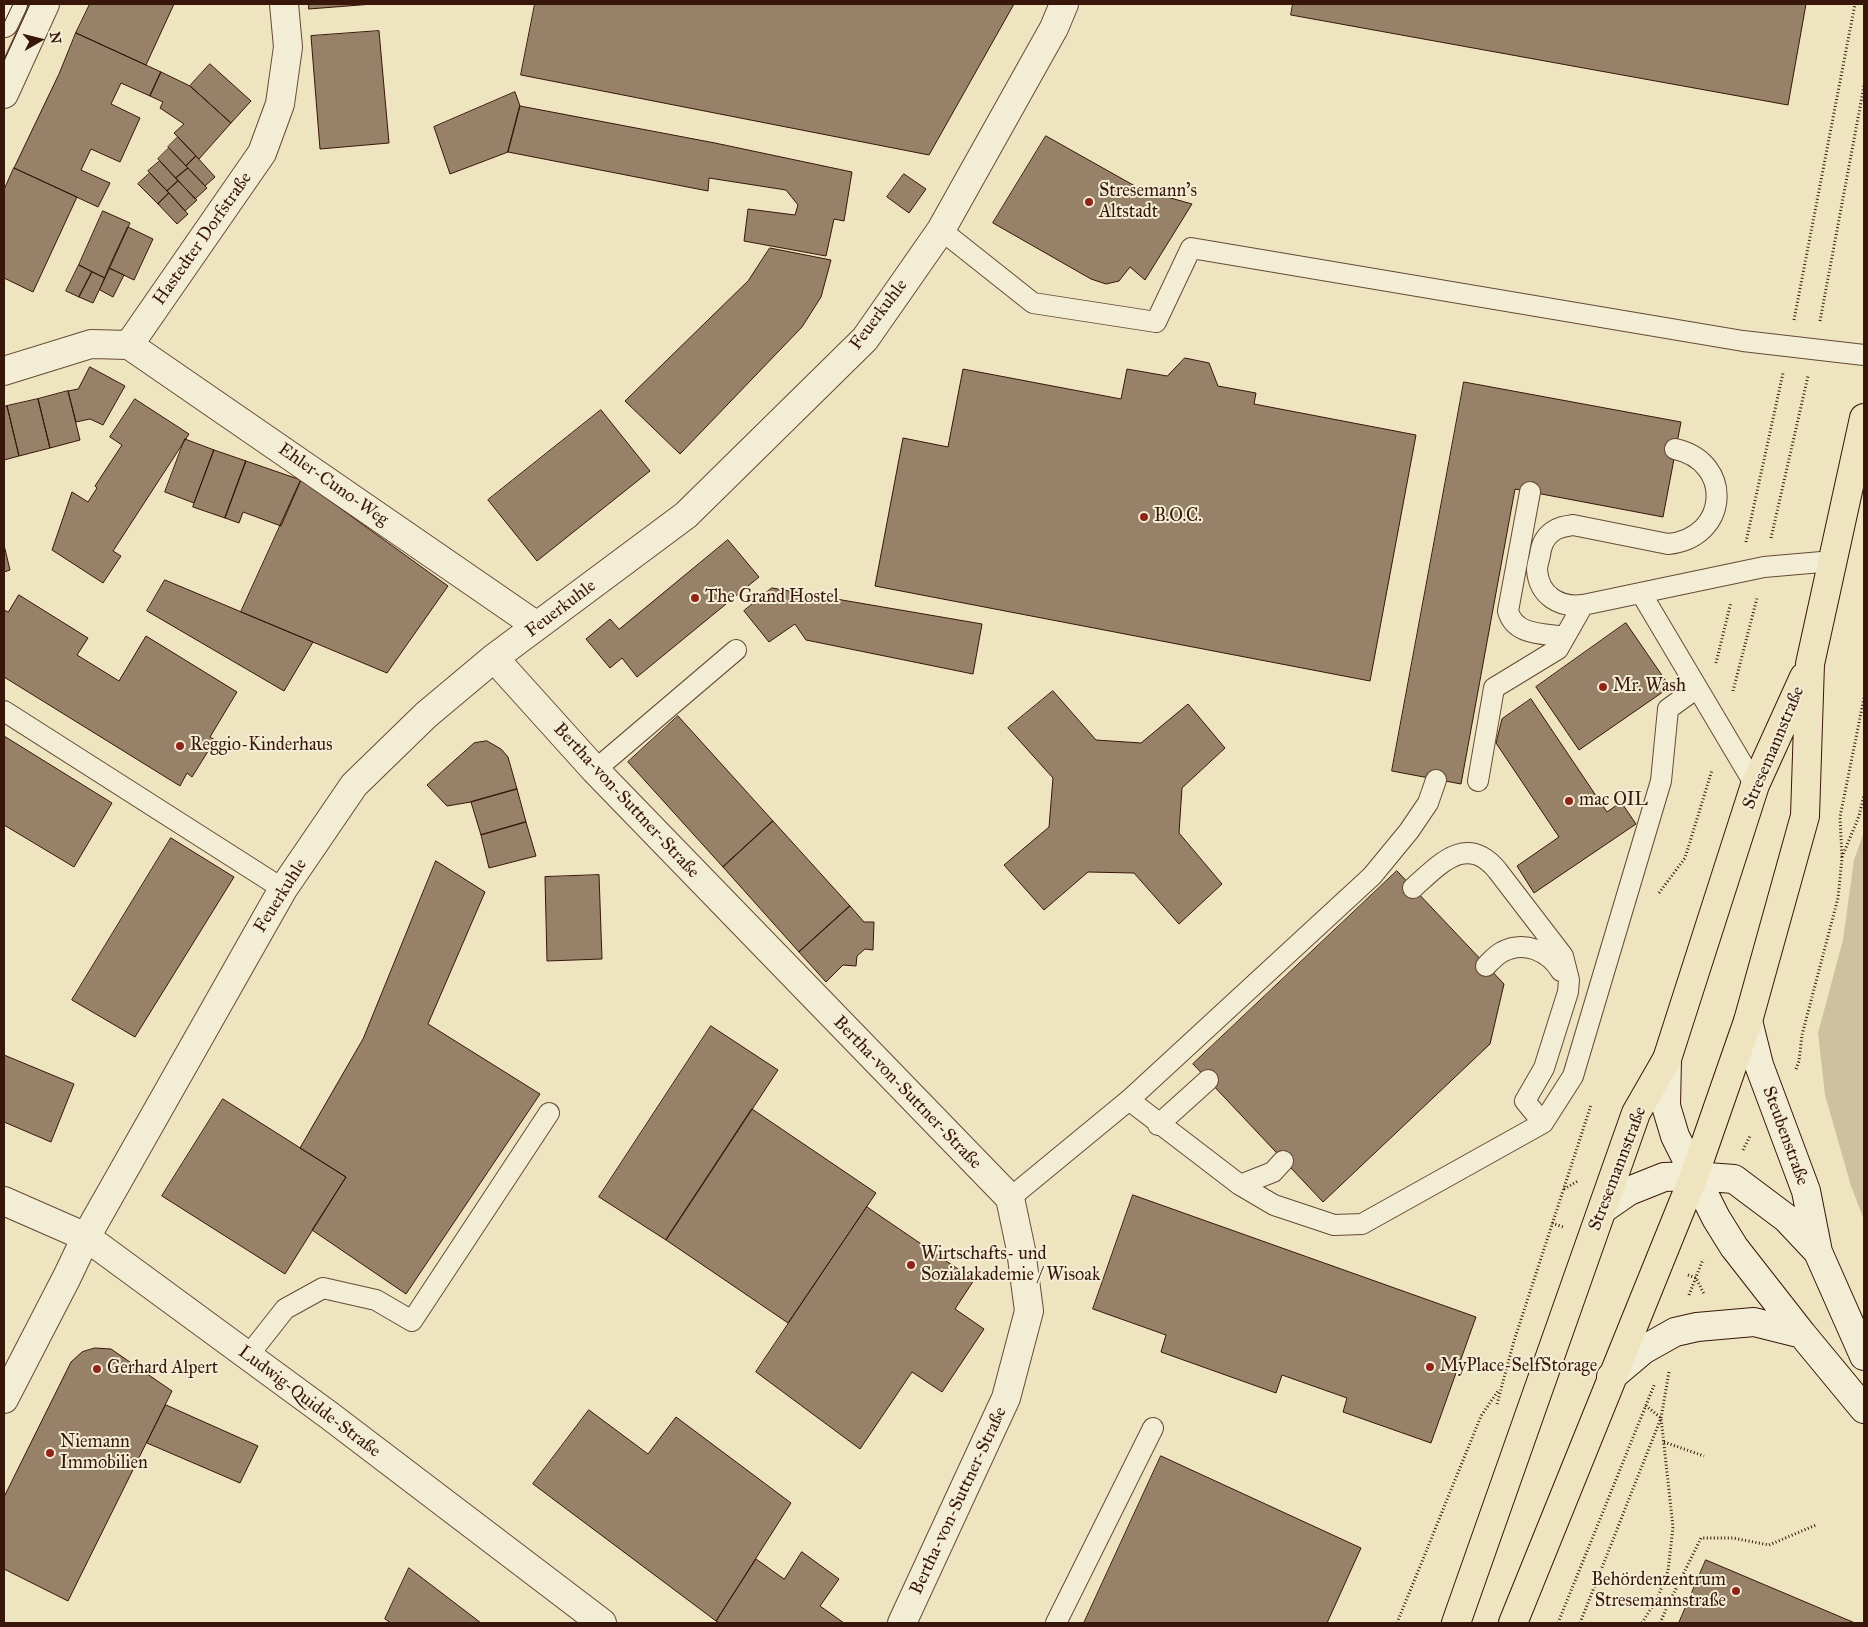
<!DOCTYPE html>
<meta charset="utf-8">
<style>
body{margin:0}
#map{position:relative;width:1868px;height:1627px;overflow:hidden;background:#eee4bf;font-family:"IM FELL Great Primer",serif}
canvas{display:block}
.frame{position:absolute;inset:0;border:5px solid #381609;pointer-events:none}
.north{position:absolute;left:15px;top:15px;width:50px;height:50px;-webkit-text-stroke:4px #f4edd5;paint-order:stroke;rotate:82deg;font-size:14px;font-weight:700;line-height:20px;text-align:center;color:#381609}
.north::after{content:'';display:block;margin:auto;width:18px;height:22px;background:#381609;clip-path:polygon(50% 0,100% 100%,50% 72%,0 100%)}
</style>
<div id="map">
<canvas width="1868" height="1627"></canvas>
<div class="frame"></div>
<div class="north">N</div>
</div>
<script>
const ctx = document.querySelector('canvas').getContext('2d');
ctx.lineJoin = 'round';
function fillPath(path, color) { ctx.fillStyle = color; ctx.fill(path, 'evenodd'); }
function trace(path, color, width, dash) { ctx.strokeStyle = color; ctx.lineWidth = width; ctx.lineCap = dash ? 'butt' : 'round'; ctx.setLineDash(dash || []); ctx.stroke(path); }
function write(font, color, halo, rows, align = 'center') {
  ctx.font = font + ' "IM FELL Great Primer",serif'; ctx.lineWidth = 4; ctx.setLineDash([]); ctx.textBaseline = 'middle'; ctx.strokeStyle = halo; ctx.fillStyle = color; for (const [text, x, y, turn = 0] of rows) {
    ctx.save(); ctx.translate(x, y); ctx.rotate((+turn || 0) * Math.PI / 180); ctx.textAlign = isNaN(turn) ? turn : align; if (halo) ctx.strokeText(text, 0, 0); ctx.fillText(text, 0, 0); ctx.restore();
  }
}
const green = new Path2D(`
 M1864,832V1220L1851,1186L1825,1095L1818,1033L1843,940L1854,860Z`);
const building = new Path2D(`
 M90,4H174L146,65L76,33Z
 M309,4H373L309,9Z
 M535,4H1014L929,155L521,75Z
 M1293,4H1806L1788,105L1291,15Z
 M379,31L389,143L320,149L311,36Z
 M76,33L161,72L150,96L121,83L111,104L140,118L120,162L91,149L81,170L110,183L98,207L14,168L59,74Z
 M210,64L251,101L231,123L190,86Z
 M161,72L190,86L231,123L199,159L174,133L184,124L160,108L163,102L150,96Z
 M515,92L520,106L508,152L450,174L434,127Z
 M520,106L715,143L852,172L844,221L834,219L826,256L744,241L748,209L795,215L798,205L786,190L709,178L708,191L508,152Z
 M1046,136L1142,190L1192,204L1145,280L1130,267L1119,281L1106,284L1091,279L993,223Z
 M178,137L196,156L186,166L168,147Z
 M169,148L188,168L176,178L158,159Z
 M196,156L215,177L205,186L186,166Z
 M160,161L178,181L167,191L148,171Z
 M14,168L77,197L33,292L4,278V190Z
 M188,168L207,188L195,199L176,178Z
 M150,173L169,193L158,204L138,184Z
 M904,174L926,189L909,213L887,197Z
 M178,181L197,200L185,211L167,191Z
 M169,193L188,214L177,224L158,204Z
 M103,211L130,223L105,278L79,265Z
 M128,227L153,239L134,280L109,268Z
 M770,248L831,260L821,297L802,327L680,454L625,401L748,281Z
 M79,265L92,272L79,297L66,291Z
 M109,268L124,275L113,297L100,290Z
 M92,272L105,278L93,303L79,297Z
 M1185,358L1209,363L1218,386L1256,393L1254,404L1416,435L1370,681L875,586L903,438L948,447L963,369L1121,399L1127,369L1167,376Z
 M90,367L125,386L103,425L90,419L76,422L68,391L78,389Z
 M1464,382L1681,422L1663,517L1515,489L1461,784L1392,771Z
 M68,391L80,440L50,448L38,399Z
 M38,399L50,448L19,456L7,406Z
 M135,399L189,434L113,551L121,556L103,583L52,550L72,492L88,502L97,488L95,486L122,445L110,437Z
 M7,406L19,456L4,460V407Z
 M601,410L650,471L537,561L488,500Z
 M185,439L214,450L194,503L165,492Z
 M214,450L246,461L225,518L193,507Z
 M246,461L301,480L281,526L243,512L239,523L225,518Z
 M301,480L448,586L387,673L241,612Z
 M728,540L759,577L637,677L622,658L610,668L586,639L610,619L619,629Z
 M4,545L10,570L4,572Z
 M165,580L313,642L284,691L147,611Z
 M772,588L982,624L973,674L806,640L795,624L769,642L744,611Z
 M19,595L88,638L77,655L119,681L146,636L237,692L210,737L215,740L192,777L187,773L180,786L4,677V610L8,612Z
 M1626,623L1670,687L1579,750L1536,687Z
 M1053,691L1096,740L1141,743L1188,704L1225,748L1182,788L1179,833L1222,884L1179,924L1134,873L1088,872L1044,910L1004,865L1049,827L1053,778L1008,728Z
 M1531,699L1607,812L1621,802L1636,824L1534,893L1517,866L1559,837L1496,743L1502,719Z
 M678,716L773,821L723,867L628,762Z
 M4,736L112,803L74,867L4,825Z
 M487,741L501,749L508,757L517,789L471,802L447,806L427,785L474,743Z
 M517,789L526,822L481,835L471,802Z
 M773,821L850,906L799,952L723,867Z
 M526,822L536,856L489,868L481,835Z
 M171,838L234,877L135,1037L72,1000Z
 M436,861L485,892L428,1024L540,1094L406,1294L312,1230L346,1177L300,1148L363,1039Z
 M1397,871L1504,984L1490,1044L1323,1202L1193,1064Z
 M599,875L602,959L547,961L545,877Z
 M850,906L864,922H874L873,950L865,949L857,956L856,966L843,965L826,982L799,952Z
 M711,1026L778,1070L666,1240L599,1197Z
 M4,1055L74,1084L51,1142L4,1122Z
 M223,1099L346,1177L285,1274L162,1196Z
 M752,1109L876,1193L788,1323L666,1240Z
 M1133,1195L1476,1317L1431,1443L1343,1412L1347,1398L1282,1375L1276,1393L1161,1352L1166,1335L1093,1309Z
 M867,1207L974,1280L955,1309L984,1329L942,1392L912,1372L860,1449L756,1372Z
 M95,1348L111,1349L172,1391L68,1601L4,1569V1497L71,1362L82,1352Z
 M166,1405L258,1446L240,1483L147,1443Z
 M589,1410L648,1454L676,1417L791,1503L716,1621L533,1484Z
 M1161,1456L1361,1548L1327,1623H1084Z
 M802,1552L839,1579L820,1606L844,1623H720L716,1621L756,1559L784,1579Z
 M1706,1560L1855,1623H1679Z
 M409,1568L481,1623H391L385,1619Z`);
const path = new Path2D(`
 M1794,320L1855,4
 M1820,321L1864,86
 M1771,538L1808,376
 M1746,542L1783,373
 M1716,663L1731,602
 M1733,691L1757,598
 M1842,857L1859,816L1864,795
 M1659,893L1685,858L1712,770
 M1796,1069L1799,1061L1802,1035L1838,898L1842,858L1840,817L1864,698
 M1743,1150L1750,1136
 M1564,1189L1578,1181
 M1552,1223L1563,1227
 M1688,1275L1696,1278L1704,1294
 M1689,1295L1703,1259
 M1497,1404L1514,1341L1591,1105
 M1664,1442L1704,1456
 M1658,1597L1668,1605L1660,1623
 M1668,1605L1701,1538H1733L1769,1545L1816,1525
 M1397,1623L1481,1416L1498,1391
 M1558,1623L1655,1383
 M1580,1623L1661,1418L1669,1372
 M1642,1623L1658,1597L1668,1571L1673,1527L1661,1418L1645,1405`);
const service = new Path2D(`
 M941,230L1033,303L1156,322L1191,248L1743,341L1864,355
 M1675,449C1734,462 1729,538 1668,544L1573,525C1566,526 1558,527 1552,532C1544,538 1541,546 1540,555C1539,560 1537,565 1537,570C1539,596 1560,608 1583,605L1764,567L1833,561
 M1530,492L1508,611C1515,636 1543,633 1565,637
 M1641,593L1755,785
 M4,711L283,889
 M595,770L736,650
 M1478,781L1494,688L1558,649L1583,605
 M1413,888C1439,865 1466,833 1497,870L1563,956L1569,980L1568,992L1544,1068L1525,1101L1543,1123
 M1486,966C1491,961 1496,955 1502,952C1524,940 1549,951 1561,971
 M1129,1100L1240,1185L1274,1205L1334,1225L1362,1224L1543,1123L1573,1076L1661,781L1668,709L1697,688
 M1158,1125L1208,1080
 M1240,1185L1273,1172L1283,1161
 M1010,1198L1129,1100L1372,876L1409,831L1428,803L1436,780
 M248,1356L285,1309L323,1288L376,1300L412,1321L549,1113
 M1056,1623L1153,1428`);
const minor = new Path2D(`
 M129,345L537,626
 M129,345L262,153L280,104L288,47L284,4
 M4,371L91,344L129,345
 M494,658L595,770L1010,1198L1021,1250L1029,1311L1006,1398L902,1623
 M4,1201L86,1237L330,1416L602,1623
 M4,1399L67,1277L86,1237L283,889L354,785L426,715L494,658L686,515L865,339L941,230L1054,28L1064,4`);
const tertiary = new Path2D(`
 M4,23L13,4
 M4,94L45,4`);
const secondary = new Path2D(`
 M1748,1021L1759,1065L1806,1191L1818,1252L1864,1356
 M1667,1059L1666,1106L1675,1136L1716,1218L1734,1247L1802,1334L1864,1409
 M1603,1209L1629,1191L1664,1177L1694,1176L1734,1179L1786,1218L1818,1252
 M1611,1377L1643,1350L1675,1332L1697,1327L1754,1322L1802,1334`);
const primary = new Path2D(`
 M1456,1623L1636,1113L1667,1059L1755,785L1804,677
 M1513,1623L1694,1176L1748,1021L1805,816L1810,664L1864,418`);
const tram = new Path2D(`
 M4,23L13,4
 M4,61L30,4`);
const markers = [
 [1089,202,5,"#8f2418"],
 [1144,517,5,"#8f2418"],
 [695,598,5,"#8f2418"],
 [1603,687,5,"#8f2418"],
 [180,746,5,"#8f2418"],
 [1569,801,5,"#8f2418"],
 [911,1265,5,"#8f2418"],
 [1430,1367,5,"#8f2418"],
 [97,1369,5,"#8f2418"],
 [50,1453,5,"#8f2418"],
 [1736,1591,5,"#8f2418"]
];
const poiNames = [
 ["Stresemann's",1099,192],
 ["Altstadt",1099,213],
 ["B.O.C.",1154,517],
 ["The Grand Hostel",705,598],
 ["Mr. Wash",1613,687],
 ["Reggio-Kinderhaus",190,746],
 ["mac OIL",1579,801],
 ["Wirtschafts- und",921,1255],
 ["Sozialakademie / Wisoak",921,1276],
 ["MyPlace-SelfStorage",1440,1367],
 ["Gerhard Alpert",107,1369],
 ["Niemann",60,1443],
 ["Immobilien",60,1464],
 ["Behördenzentrum",1726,1581,"right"],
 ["Stresemannstraße",1726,1602,"right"]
];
const streetNames = [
 ["Hastedter Dorfstraße",203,239,-55],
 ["Feuerkuhle",879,315,-53],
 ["Ehler-Cuno-Weg",333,485,35],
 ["Feuerkuhle",561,609,-37],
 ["Stresemannstraße",1774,748,-67],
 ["Bertha-von-Suttner-Straße",626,801,47],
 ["Feuerkuhle",281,896,-58],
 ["Bertha-von-Suttner-Straße",907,1093,46],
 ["Steubenstraße",1785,1136,70],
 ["Stresemannstraße",1618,1169,-69],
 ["Ludwig-Quidde-Straße",309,1402,37],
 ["Bertha-von-Suttner-Straße",959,1501,-65]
];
fillPath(green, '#cfc1a0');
fillPath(building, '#978168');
trace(building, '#381609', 1);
trace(service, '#664a36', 22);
trace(minor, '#664a36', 30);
trace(tertiary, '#664a36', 30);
trace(secondary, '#381609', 30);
trace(primary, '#381609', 30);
trace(path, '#381609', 3, [1, 2.5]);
trace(service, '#f4edd5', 20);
trace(minor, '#f4edd5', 28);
trace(tertiary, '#f4edd5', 28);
trace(secondary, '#f4edd5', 28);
trace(primary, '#eee4bf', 28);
trace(tram, '#381609', 1);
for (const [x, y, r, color] of markers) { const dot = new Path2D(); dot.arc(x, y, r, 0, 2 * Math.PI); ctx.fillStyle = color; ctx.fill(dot); trace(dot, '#f4edd5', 2); }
write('18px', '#381609', '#f4edd5', poiNames, 'left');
write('18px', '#381609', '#f4edd5', streetNames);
</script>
